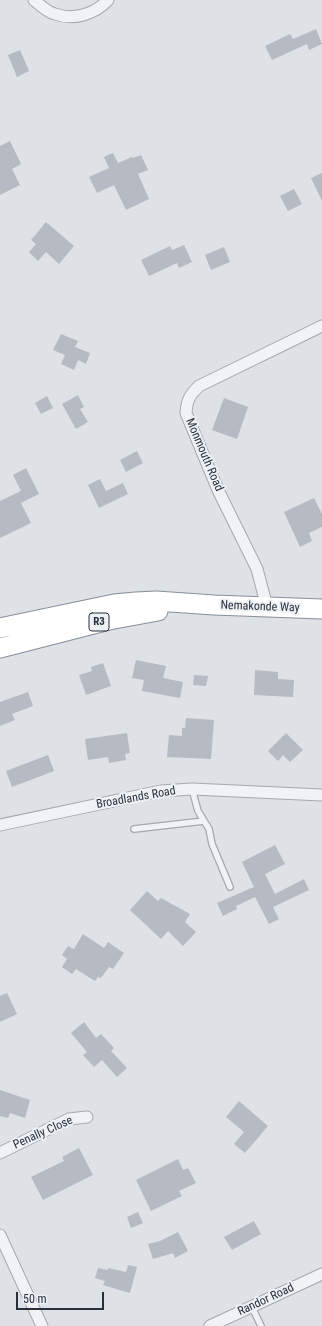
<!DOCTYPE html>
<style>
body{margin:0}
#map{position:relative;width:322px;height:1326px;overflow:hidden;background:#dee1e6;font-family:"Roboto Condensed",sans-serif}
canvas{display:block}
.scale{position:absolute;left:16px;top:1292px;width:88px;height:18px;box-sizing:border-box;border:2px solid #292f3b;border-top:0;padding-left:5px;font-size:12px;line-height:14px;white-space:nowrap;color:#292f3b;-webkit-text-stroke:3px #edf0f4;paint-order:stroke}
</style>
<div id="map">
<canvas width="322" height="1326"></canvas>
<div class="scale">50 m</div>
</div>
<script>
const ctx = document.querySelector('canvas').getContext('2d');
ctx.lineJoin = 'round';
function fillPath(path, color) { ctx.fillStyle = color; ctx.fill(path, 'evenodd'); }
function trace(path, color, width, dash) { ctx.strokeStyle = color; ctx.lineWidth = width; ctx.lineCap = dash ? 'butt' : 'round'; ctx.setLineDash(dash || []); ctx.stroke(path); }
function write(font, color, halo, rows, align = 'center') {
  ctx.font = font + ' "Roboto Condensed",sans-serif'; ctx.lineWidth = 4; ctx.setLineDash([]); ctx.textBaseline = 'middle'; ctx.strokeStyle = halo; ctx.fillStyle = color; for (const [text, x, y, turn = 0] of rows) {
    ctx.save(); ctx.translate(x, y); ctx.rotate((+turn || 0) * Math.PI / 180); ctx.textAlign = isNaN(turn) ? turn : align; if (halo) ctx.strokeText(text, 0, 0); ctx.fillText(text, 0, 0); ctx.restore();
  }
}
const building = new Path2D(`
 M316,29L322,44L309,50L307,44L272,60L265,46L290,34L293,39Z
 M20,50L29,71L17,77L8,55Z
 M10,141L21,164L12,169L20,185L0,195V146Z
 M113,153L118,163L132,157L133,158L141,155L148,170L138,174L149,199L126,210L114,185L97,193L89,177L109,168L104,157Z
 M322,173V201L311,178Z
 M294,189L302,204L288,211L280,196Z
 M46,222L74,246L59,264L46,252L38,261L29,252L36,244L31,240Z
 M184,245L192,262L179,268L177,263L149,276L141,260L170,246L172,250Z
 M224,247L230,262L211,270L205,255Z
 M61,334L78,341L75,347L90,353L86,364L78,360L74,370L61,364L65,355L53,350Z
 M78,395L84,407L80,409L88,422L76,429L62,404Z
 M47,396L53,408L41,414L35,403Z
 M224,398L248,407L237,439L212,430Z
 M137,451L143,463L126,472L120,460Z
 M26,468L39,494L21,503L31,523L0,538V501L21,491L13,475Z
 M100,479L106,491L123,483L128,494L99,508L88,485Z
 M314,498L322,514V527L309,533L312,541L300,547L284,512Z
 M136,660L166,666L163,678L183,682L180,698L142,691L144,680L132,678Z
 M103,663L111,686L86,695L79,675L92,671L91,667Z
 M255,670L278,672V679L294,680L293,697L254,695Z
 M194,675L208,676L206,686L193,685Z
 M28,692L33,706L12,714L15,720L0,726V702Z
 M186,718L214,720L211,759L167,757L169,735L182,736V728H185Z
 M127,733L130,753L125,754L126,760L109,763L108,757L88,760L85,739Z
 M286,733L303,750L290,762L283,755L278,761L268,751Z
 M48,755L54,771L12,787L6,771Z
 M275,845L285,864L265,874L275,894L304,879L309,890L273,907L279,919L269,924L255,897L236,906L237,909L223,916L217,903L254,887L242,862Z
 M147,891L158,901L161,898L190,914L185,922L196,932L183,946L168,931L161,939L130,910Z
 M83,934L104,948L108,942L124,953L113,969L109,967L101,978L98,977L95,981L76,969L72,974L62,967L67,959L62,955L68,946L74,949Z
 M7,993L17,1014L0,1022V996Z
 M84,1022L96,1038L101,1034L114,1048L111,1051L127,1068L117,1077L102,1060L94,1067L83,1055L87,1052L71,1033Z
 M0,1090L30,1100L25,1118L10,1113L8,1118L0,1116Z
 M239,1101L268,1126L245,1153L234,1144L244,1132L226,1117Z
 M79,1148L93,1175L43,1200L31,1177L64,1161L62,1157Z
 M178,1159L183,1170L188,1168L196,1183L179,1191L182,1196L151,1211L136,1180Z
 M138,1212L143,1223L131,1228L127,1217Z
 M254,1221L261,1234L232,1250L224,1237Z
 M178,1232L188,1251L175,1258L173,1253L153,1259L148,1244L160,1241Z
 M128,1265L137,1267L130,1293L103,1285L105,1281L95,1278L98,1268L108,1270V1268L126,1272Z`);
const lane = new Path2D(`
 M192,789L198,811L209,829L212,844L230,887
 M134,829L204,821
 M252,1307L261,1326`);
const street = new Path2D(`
 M34,0C40,5 47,12 55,14C73,21 95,14 108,0
 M267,607L257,569L218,490L186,413C187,399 190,395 199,386L322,326
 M0,825L161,791L192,789L322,795
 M0,1153L69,1119L87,1117
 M0,1235L42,1326
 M210,1326L322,1274`);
const highway = new Path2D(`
 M0,628L114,604L136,602L156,601L214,605L322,609
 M0,648L109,620L158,611`);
const shields = [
 [99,622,20]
];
const shieldNames = [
 ["R3",99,622]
];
const streetNames = [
 ["Monmouth Road",204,455,67],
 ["Nemakonde Way",260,607,2],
 ["Broadlands Road",136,798,-10],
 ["Penally Close",43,1133,-24],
 ["Randor Road",266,1300,-25]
];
fillPath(building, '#b6bac2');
trace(lane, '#a4a8af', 8);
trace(street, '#a4a8af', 13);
trace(highway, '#878f9b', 21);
trace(lane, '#f0f2f5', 5.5);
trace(street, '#f0f2f5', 11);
trace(highway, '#fff', 19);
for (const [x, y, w] of shields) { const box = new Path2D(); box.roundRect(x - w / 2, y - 9, w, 18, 3); ctx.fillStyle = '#edf0f4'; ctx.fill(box); trace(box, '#292f3b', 1); }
write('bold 11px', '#292f3b', null, shieldNames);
write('12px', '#292f3b', '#edf0f4', streetNames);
</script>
